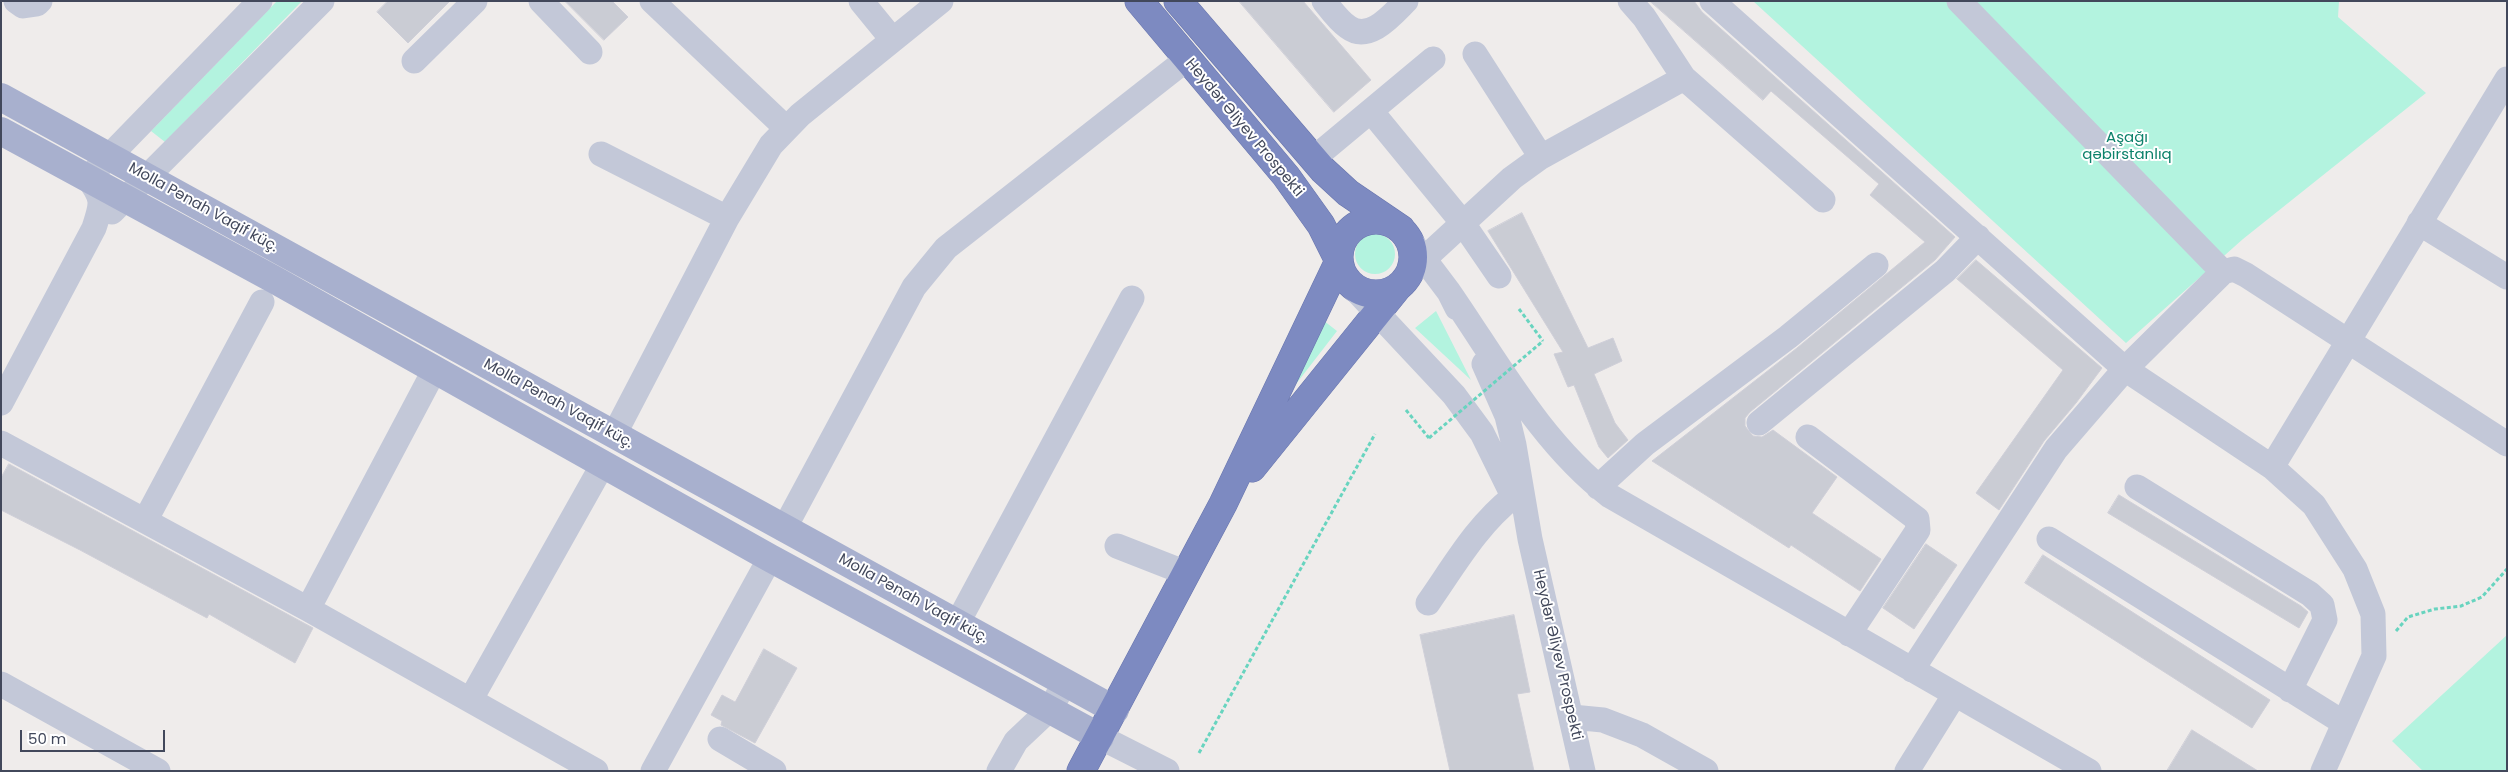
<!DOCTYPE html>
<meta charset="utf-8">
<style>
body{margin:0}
#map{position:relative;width:2508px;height:772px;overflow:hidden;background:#efeceb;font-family:Poppins,sans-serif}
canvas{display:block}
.frame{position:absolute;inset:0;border:2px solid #42485b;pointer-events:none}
.scale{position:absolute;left:20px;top:730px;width:145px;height:22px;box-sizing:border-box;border:2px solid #42485b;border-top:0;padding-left:6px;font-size:15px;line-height:18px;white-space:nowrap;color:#42485b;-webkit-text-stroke:4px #fff;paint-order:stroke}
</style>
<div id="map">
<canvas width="2508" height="772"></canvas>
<div class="frame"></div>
<div class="scale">50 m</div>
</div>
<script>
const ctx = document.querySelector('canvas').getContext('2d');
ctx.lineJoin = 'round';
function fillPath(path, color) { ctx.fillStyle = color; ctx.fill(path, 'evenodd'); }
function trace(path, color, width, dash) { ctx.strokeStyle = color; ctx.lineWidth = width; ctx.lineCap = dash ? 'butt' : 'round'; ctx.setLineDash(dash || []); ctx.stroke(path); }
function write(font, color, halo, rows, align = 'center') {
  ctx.font = font + ' Poppins,sans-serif'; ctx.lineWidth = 4; ctx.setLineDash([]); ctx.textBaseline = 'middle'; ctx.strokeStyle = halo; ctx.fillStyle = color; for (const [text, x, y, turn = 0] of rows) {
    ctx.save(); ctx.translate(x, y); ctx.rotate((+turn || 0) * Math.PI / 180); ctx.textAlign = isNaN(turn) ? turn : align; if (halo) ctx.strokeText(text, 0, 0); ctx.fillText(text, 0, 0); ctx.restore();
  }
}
const green = new Path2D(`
 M277,1H302L165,142L151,131Z
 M1753,1H2339L2338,17L2426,93L2243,239L2126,343Z
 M1355 254a20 20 0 1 1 40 0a20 20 0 1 1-40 0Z
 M1436,311L1471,380L1415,328Z
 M1319,317L1337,331L1279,406Z
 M2507,635V771H2423L2392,741Z`);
const building = new Path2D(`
 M388,1H450L408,43L377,12Z
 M565,1H612L628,17L604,40Z
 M1239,1H1303L1371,80L1334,112Z
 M1650,1H1694L1702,12L1955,237L1935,260L1750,412L1745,418V426L1753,436L1762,437L1773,430L1837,477L1812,513L1881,559L1860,591L1791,545L1789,548L1652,461L1797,348L1925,242L1870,195L1879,184L1771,91L1763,100Z
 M1522,213L1588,348L1613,338L1622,361L1594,374L1615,423L1628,440L1608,458L1599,447L1574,385L1568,387L1554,354L1563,352L1488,231Z
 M1976,260L2102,368L2076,403L2044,441L1999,510L1976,493L2063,370L1957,279Z
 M9,464L313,628L295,663L209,614L207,618L80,550L1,510V478Z
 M2119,495L2301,606L2308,612L2299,628L2108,513Z
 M1926,544L1957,565L1914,629L1883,608Z
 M2043,555L2270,700L2252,728L2025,583Z
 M1514,615L1530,692L1517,694L1534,771H1450L1420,635Z
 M764,649L797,668L755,743L721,725L722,721L711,715L722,695L735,702Z
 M2192,730L2258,771H2167Z`);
const path = new Path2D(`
 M1519,309L1543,341
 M1406,410L1429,438
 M2396,631L2408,617L2435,609L2461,606L2482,597L2507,569
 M1199,753L1375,434`);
const minor = new Path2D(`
 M16,1L23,6L37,4L40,1
 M541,1L590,52
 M652,1L786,128
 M861,1L892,39
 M1324,1C1331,10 1339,21 1348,27C1369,43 1392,15 1406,1
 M1630,1L1644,17L1684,78
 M1712,1L2125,369L2272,467L2314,505L2355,569L2373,614L2374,656L2323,771
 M1959,1L2223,272
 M1475,54L1541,157
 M414,61L475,1
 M1371,111L1462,222L1499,276
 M601,154L727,218
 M1313,159L1433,59
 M112,212L322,1
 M2419,223L2507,277
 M1409,239L1449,292L1457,308
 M1407,277L1425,258L1512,178L1541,157L1684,78L1823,200
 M1350,284L1454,395L1482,433L1514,498
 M1449,292C1498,363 1541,443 1610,496L2089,771
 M1484,364L1507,416L1514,445L1530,539L1583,771
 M1,403L94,228C102,203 104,200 88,178L260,1
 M1759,423L1945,271L1978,237
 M614,435L727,218L771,145L800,115L941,1
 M1808,437L1917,519L1918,530L1849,634
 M1,443L308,609L596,771
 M2272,467L2507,79
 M1598,487L1645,444L1788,337L1876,265
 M2137,487L2310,594L2322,605L2325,620L2290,690
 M145,521L262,302
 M784,529L914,287L946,248L1187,59
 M2049,539L2344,723
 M1117,546L1186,573
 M1428,603C1454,566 1477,525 1513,497
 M308,609L435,369
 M957,624L1132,298
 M1912,670L2056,449L2125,369L2223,272L2234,269L2246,275L2507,444
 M1,684L158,771
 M471,699L603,464
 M1572,717L1603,720L1642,735L1706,771
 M1100,737L1167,771
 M720,739L774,771
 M653,771L770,558
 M999,771L1016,741L1051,708L1065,682
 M1907,771L1955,694`);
const major = new Path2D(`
 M1,97L1115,710
 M1,131L275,280L770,558L1100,737`);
const highway = new Path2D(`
 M1178,1L1323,170L1348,193L1401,229
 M1339 257a37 37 0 1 1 74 0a37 37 0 1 1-74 0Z
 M1252,468L1398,287
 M1081,771L1223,504L1339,261L1321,225L1286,176L1139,1`);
const pathBridge = new Path2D(`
 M1429,438L1543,341`);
const streetNames = [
 ["Heydər Əliyev Prospekti",1244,128,50],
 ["Molla Pənah Vaqif küç.",203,208,29],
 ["Molla Pənah Vaqif küç.",558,404,29],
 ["Molla Pənah Vaqif küç.",913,599,29],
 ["Heydər Əliyev Prospekti",1557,655,77]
];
const parkNames = [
 ["Aşağı",2127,138],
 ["qəbirstanlıq",2127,155]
];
fillPath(green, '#b3f3df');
fillPath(building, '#caccd4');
trace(building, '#cfcfd8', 1);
trace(highway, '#6875ad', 29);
trace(path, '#68d4bf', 3, [4, 2.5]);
trace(minor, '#c3c8d8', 25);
trace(major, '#a8b0ce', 28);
trace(highway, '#7d8ac1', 28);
trace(pathBridge, '#68d4bf', 3, [4, 2.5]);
write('15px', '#42485b', '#fff', streetNames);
write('15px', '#0d826b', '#fff', parkNames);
</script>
